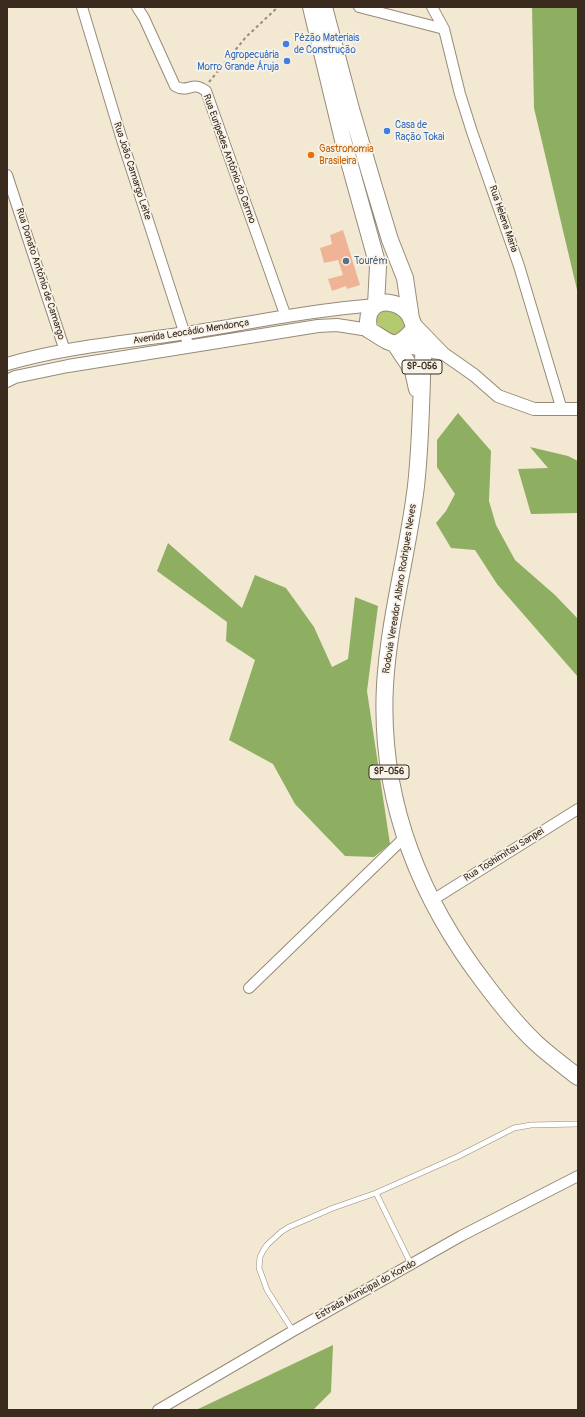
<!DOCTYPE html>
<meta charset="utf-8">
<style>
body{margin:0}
#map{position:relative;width:585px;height:1417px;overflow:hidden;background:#f3e9d3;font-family:Pangolin,sans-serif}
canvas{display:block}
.frame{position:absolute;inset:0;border:8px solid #3b2a1e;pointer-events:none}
</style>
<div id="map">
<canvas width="585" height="1417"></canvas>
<div class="frame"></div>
</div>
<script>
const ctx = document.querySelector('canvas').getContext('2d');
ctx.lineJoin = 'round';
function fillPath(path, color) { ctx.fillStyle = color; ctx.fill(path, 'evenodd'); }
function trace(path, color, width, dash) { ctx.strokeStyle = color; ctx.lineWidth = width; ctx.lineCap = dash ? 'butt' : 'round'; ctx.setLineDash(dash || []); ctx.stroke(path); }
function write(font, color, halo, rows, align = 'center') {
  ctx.font = font + ' Pangolin,sans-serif'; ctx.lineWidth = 3.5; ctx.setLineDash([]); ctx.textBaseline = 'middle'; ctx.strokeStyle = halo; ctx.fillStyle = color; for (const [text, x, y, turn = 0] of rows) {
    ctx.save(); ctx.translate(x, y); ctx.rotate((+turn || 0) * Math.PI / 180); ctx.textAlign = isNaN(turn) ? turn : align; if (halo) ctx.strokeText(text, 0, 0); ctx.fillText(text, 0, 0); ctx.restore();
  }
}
const green = new Path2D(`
 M383,308C395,312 407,315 405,331L397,336C386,332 379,329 375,318Z`);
const forest = new Path2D(`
 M532,7H578V294L534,108Z
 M458,413L491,451L489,501L496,525L515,560L555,595L578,619V677L497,584L475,550L451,548L436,523L446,511L455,494L437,467V440Z
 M530,447L568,456L578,461V513L531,514L518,469L548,468Z
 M168,543L242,608L255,575L286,588L314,627L332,667L348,659L355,597L378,606L367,691L390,844L374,857L345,856L295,804L273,764L229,740L255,660L226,641L227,622L157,571Z
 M333,1345L331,1392L313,1410H196Z`);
const building = new Path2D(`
 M343,230L360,285L347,289L346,286L332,291L328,279L343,275L338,260L324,263L320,248L332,244L330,235Z`);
const path = new Path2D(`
 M209,82L246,37L278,7`);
const service = new Path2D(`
 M376,1193L411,1264
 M293,1331L267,1290L259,1268L260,1257L263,1251L267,1245L281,1232L289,1227L333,1208L376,1193L457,1157L514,1128L531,1125L578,1124`);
const minor = new Path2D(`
 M82,7L122,140L189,347
 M137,7L144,18L175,86C188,94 192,80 206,91L286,317
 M359,7L444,29
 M432,7L444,29L460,94L472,132L519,266L562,410
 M7,175L65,351
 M431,901L578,809
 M249,988L404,838
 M158,1410L293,1331L461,1236L578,1176`);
const tertiary = new Path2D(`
 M393,344L444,354L414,323
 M444,354L474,375L498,396L534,409H578
 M7,364C65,347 127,342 186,333C249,323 312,310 376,305
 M7,381L15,377L68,366L318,326L337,325L369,330`);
const primary = new Path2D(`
 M311,7L343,140L378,266L376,305
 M324,7L351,109L374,187L390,240L405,278L411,319
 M414,329C394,352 392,343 369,330C368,324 367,318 370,312C378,297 399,302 408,313C412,318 413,325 415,330C417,337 422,344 423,351C424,360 422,369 422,378C421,414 420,450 416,486C408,553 389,618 385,685C379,798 418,897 486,985C501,1005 518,1026 536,1043C549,1055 564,1066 578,1077
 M395,344L413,371L417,389`);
const markers = [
 [286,44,4,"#3f7fe0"],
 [287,61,4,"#3f7fe0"],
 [387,131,4,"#3f7fe0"],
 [311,155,4,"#e8710a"],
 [346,261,4,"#5c6f8a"]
];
const shields = [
 [422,367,40],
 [389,772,40]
];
const shieldNames = [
 ["SP-056",422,367],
 ["SP-056",389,772]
];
const shopNames = [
 ["Pézão Materiais",294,38],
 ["de Construção",294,50],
 ["Agropecuária",279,55,"right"],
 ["Morro Grande Áruja",279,67,"right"],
 ["Casa de",395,125],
 ["Ração Tokai",395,137]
];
const foodNames = [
 ["Gastronomia",319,149],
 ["Brasileira",319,161]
];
const streetNames = [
 ["Rua Euripedes Antônio do Carmo",229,159,70],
 ["Rua João Camargo Leite",132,171,72],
 ["Rua Helena Maria",503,219,71],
 ["Rua Donato Antônio de Camargo",40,274,72],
 ["Avenida Leocádio Mendonça",191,332,-9],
 ["Rodovia Vereador Albino Rodrigues Neves",400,589,-81],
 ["Rua Toshimitsu Sanpei",504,855,-32],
 ["Estrada Municipal do Kondo",366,1290,-29]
];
const serviceNames = [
 ["Tourém",354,261]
];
fillPath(green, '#b3ca6f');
fillPath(forest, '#8eae62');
fillPath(building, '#efb396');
trace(service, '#978a78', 6);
trace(minor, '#978a78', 12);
trace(tertiary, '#978a78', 14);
trace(primary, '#978a78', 18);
trace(path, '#978a78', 2, [3, 3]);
trace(service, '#fff', 5);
trace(minor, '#fff', 10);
trace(tertiary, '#fff', 12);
trace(primary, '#fff', 16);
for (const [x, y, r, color] of markers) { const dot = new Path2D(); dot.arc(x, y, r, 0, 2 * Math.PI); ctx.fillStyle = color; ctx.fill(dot); trace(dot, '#f7f3e8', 1.5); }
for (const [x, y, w] of shields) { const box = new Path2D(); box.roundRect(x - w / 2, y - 7, w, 14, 3); ctx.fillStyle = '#f7f3e8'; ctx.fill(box); trace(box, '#3b2a1e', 1); }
write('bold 9px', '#3b2a1e', null, shieldNames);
write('10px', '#366cbe', '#f7f3e8', shopNames, 'left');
write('10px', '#c56008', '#f7f3e8', foodNames, 'left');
write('10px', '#3b2a1e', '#f7f3e8', streetNames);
write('10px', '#4e5e75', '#f7f3e8', serviceNames, 'left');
</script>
